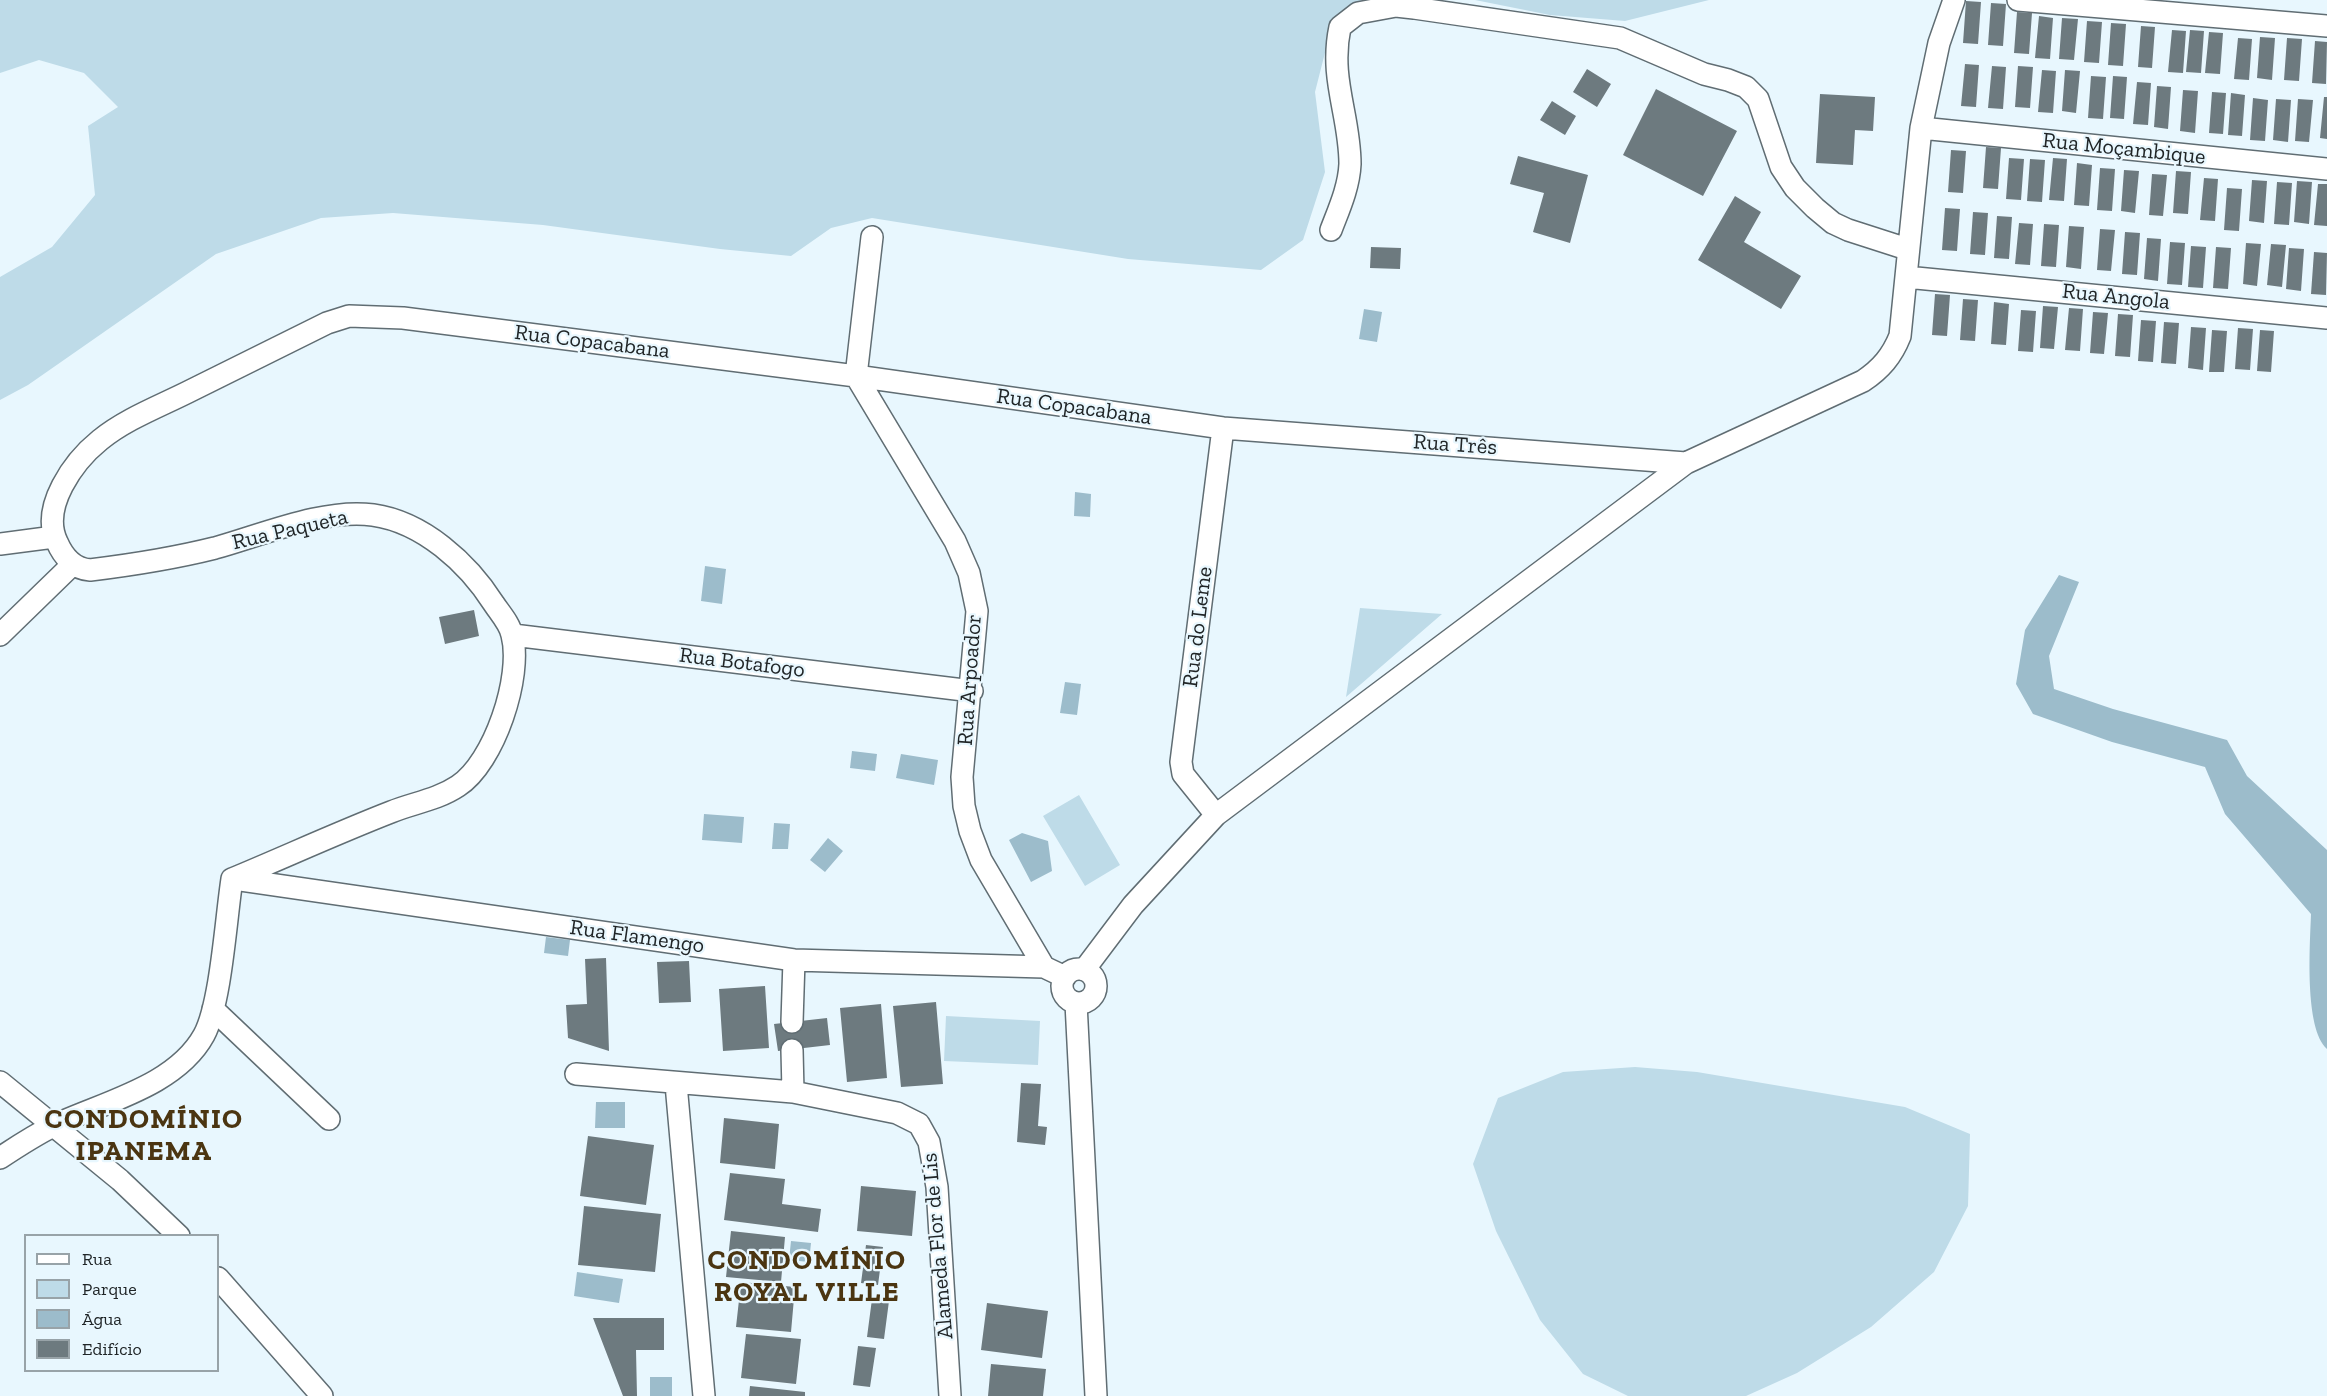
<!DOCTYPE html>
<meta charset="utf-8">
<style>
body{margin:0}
#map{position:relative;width:2327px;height:1396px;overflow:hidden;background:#e8f7fe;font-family:"Zilla Slab",serif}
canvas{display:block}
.legend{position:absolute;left:24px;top:1234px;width:195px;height:138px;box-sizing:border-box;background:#e8f7fe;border:2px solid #98a3a8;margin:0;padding:8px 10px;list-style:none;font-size:18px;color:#202527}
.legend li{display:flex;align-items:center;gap:12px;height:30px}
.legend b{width:30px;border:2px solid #98a3a8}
</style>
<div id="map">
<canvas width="2327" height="1396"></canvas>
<ul class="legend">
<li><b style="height:8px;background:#fff"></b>Rua</li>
<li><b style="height:16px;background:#bedbe8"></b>Parque</li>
<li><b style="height:16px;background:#9cbccb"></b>Água</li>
<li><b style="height:16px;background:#6d7a7f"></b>Edifício</li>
</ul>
</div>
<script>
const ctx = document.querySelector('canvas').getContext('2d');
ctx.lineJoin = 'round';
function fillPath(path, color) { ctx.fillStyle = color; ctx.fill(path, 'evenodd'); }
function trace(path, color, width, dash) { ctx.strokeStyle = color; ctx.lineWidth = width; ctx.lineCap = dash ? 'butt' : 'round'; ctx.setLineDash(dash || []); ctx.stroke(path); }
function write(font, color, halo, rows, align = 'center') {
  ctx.font = font + ' "Zilla Slab",serif'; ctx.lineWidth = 4.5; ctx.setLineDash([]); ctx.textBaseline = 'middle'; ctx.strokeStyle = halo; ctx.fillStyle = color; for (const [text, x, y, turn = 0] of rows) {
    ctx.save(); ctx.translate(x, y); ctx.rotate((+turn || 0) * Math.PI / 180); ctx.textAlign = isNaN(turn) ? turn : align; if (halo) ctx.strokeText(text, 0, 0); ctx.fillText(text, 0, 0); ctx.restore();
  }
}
const green = new Path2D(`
 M0,0H1370L1330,33L1315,92L1325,172L1303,240L1261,270L1128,259L872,218L831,228L791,256L720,249L543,225L393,213L321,218L216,254L28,385L0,400V277L52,247L95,195L88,126L118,107L84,73L39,60L0,73Z
 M1475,0H1709L1625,21L1550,15Z
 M1360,608L1442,614L1346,697Z
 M1079,795L1120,865L1085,886L1043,816Z
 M946,1016L1040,1021L1038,1065L944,1061Z
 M1635,1067L1697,1072L1905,1107L1970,1134L1968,1206L1934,1272L1871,1327L1797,1373L1746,1396H1628L1583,1374L1540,1320L1496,1231L1473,1164L1498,1098L1563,1072Z`);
const water = new Path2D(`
 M1364,309L1382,312L1377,342L1359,339Z
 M1075,492L1091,494L1090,517L1074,516Z
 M705,566L726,569L722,604L701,601Z
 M2059,575L2079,582L2049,656L2054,689L2113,709L2227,740L2247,776L2327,850V1049C2304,1028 2310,945 2311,914L2225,814L2205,767L2112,742L2033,714L2016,684L2025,630Z
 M1065,682L1081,684L1077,715L1060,713Z
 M852,751L877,754L875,771L850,768Z
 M901,754L938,760L934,785L896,778Z
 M704,814L744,817L742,843L702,840Z
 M774,823L790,824L788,849H772Z
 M1022,833L1048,841L1052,871L1031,882L1009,840Z
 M828,838L843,851L825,872L810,860Z
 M546,937L570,940L568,956L544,953Z
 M596,1102H625V1128H595Z
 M791,1241L811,1243L809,1262L789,1260Z
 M577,1272L623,1279L619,1303L574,1296Z
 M650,1377H672V1396H650Z`);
const building = new Path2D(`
 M1966,1L1981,2L1978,44L1963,43Z
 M1991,3L2006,4L2003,46L1988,45Z
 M2017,12L2032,13L2029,54L2014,53Z
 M2039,16L2053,18L2050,59L2035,58Z
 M2062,18L2078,19L2074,60L2059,59Z
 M2087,21L2102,22L2099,63L2084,62Z
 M2111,23L2126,24L2123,66L2108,65Z
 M2141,26L2155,27L2152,68L2138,67Z
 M2172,30L2186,31L2183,73L2168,72Z
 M2190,30L2204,31L2201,73L2186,72Z
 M2209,32L2223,33L2220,74L2205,73Z
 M2260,37L2275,38L2272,80L2257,78Z
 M2238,38L2252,39L2249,80L2234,79Z
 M2287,38L2302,39L2299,81L2284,80Z
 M2315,41L2327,42L2326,84L2312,83Z
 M1965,64L1979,65L1976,107L1961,106Z
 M1992,66L2006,67L2003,109L1988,108Z
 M2018,66L2033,67L2030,108L2015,107Z
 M1587,69L1611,84L1597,107L1573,92Z
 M2042,70L2056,71L2053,113L2038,112Z
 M2065,70L2080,71L2076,113L2062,111Z
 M2091,76L2106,77L2103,119L2088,118Z
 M2113,76L2127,77L2124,119L2110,118Z
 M2137,82L2151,83L2148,125L2133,124Z
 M2157,86L2171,87L2168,129L2154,127Z
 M1656,89L1737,131L1703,196L1623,155Z
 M2183,90L2198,91L2195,133L2180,131Z
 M2212,92L2226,93L2223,134L2209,133Z
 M2231,93L2245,95L2242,136L2228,135Z
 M1820,94L1875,97L1873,131L1855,130L1853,165L1816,163Z
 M2324,97H2327V139L2320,138Z
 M2253,98L2268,100L2265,141L2250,140Z
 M2276,99L2291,100L2288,142L2273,140Z
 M2298,99L2313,100L2309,142L2295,141Z
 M1552,101L1576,116L1565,135L1540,120Z
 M1986,147L2001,148L1998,189L1983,188Z
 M1951,150L1966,151L1963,193L1948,192Z
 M1518,156L1588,175L1570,243L1533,232L1544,193L1510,184Z
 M2009,158L2024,159L2021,200L2006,199Z
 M2053,158L2067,159L2064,201L2049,200Z
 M2030,159L2045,160L2042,202L2027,201Z
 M2077,163L2092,165L2089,206L2074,205Z
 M2100,168L2115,169L2112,211L2097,210Z
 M2124,170L2139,171L2135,213L2121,211Z
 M2176,171L2191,172L2188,214L2173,213Z
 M2152,174L2167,175L2163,216L2149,215Z
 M2204,178L2218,179L2215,221L2200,220Z
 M2252,180L2267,181L2264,223L2249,221Z
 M2297,181L2312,182L2309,224L2294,222Z
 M2277,182L2292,183L2289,225L2274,224Z
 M2318,184H2327V226L2314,225Z
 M2227,188L2242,189L2239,231L2224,230Z
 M1735,196L1761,212L1744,242L1801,276L1781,309L1698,260Z
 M1945,208L1960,209L1957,251L1942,250Z
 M1973,212L1988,213L1985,255L1970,254Z
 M1997,216L2012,217L2009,259L1994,258Z
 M2019,223L2033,224L2030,265L2015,264Z
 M2044,224L2059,225L2056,267L2041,266Z
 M2069,226L2084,227L2081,269L2066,267Z
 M2100,229L2115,230L2111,271L2097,270Z
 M2125,232L2140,233L2137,275L2122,274Z
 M2147,238L2161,239L2158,281L2144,279Z
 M2170,242L2185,243L2182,285L2167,284Z
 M2246,243L2261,244L2257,286L2243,284Z
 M2271,244L2286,245L2282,287L2267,285Z
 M2191,246L2206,247L2203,288L2188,287Z
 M1371,247L1401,248L1400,269L1370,268Z
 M2216,247L2231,248L2228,289L2213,288Z
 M2289,248L2304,249L2301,291L2286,289Z
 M2314,252L2327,253L2326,295L2311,294Z
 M1935,294L1950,295L1947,336L1932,335Z
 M1963,299L1978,300L1975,341L1960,340Z
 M1994,302L2009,304L2006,345L1991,344Z
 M2043,306L2058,307L2054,349L2040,348Z
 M2069,308L2083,309L2080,351L2065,350Z
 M2021,310L2036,311L2033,352L2018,351Z
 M2093,312L2108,313L2104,354L2090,353Z
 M2118,314L2133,315L2130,357L2115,356Z
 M2141,320L2156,321L2153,362L2138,361Z
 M2164,322L2179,323L2176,364L2161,363Z
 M2191,327L2206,328L2203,370L2188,368Z
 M2238,328L2253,329L2250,370L2235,369Z
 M2212,330L2227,331L2224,372H2209Z
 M2260,330L2274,331L2271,372L2257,371Z
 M474,610L479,636L445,644L439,617Z
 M606,958L609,1051L568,1038L566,1005L587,1004L585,959Z
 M689,961L691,1002L659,1003L657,962Z
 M765,986L769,1048L723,1051L719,989Z
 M936,1002L943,1084L901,1087L893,1006Z
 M881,1004L887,1078L847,1082L840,1008Z
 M827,1018L830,1045L778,1051L774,1024Z
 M1021,1083L1041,1084L1038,1126L1047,1127L1045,1145L1017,1142Z
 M724,1118L779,1124L775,1169L720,1163Z
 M588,1136L654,1145L646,1205L580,1196Z
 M730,1173L785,1179L782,1204L821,1209L818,1232L724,1220Z
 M861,1186L916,1191L912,1236L857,1231Z
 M584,1206L661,1214L655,1272L578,1265Z
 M731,1231L785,1237L781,1282L726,1277Z
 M866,1245L883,1247L878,1285L861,1283Z
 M741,1282L795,1287L791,1332L736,1327Z
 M872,1299L889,1301L884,1339L867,1337Z
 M987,1303L1048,1311L1042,1358L981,1350Z
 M593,1318H664V1350H636L637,1396H623Z
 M746,1334L801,1339L796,1384L741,1378Z
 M858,1346L876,1348L870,1387L853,1385Z
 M991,1364L1046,1369L1043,1396H988Z
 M750,1386L805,1392V1396H749Z`);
const minor = new Path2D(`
 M2018,0L2327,26
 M1921,128L2327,169
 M1331,230C1339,209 1349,187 1350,164C1350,115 1329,79 1340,27L1358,13L1396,6L1414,8L1620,38L1704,74L1728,80L1746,87L1758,99L1781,167L1795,188L1815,208L1833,223L1848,230L1907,249
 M872,237L856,376L955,541L969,573L977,611L962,777L964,806L970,831L981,860L1044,967L1065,977
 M1906,277L2327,318
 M0,544L54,537
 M0,635L73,564
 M513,635L972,691
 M1216,815L1183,774L1181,762L1223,428
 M232,879C285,857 337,833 391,812C413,803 437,800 458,786C494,763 523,676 512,635C510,624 500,613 494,604C468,563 423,522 373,515C325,508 262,535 215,548C175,558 131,565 90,570C74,569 63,556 57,542C40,507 74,461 100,440C126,419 158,407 188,392C234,369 280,346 327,323L349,316L403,318L856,376L1223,428L1686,463
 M234,879L794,960L1044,967
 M1062 986a17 17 0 1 1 34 0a17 17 0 1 1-34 0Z
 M1084,970L1133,905L1216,815L1686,463L1863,381C1881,369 1892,356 1900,336L1921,128L1939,43L1954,0
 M1076,1003L1096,1396
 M213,1009L329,1119
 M792,1022L794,960
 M792,1050L793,1092
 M576,1074L793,1092L897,1113L919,1124L929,1142L937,1187L950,1396
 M0,1082L120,1180L179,1236
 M676,1084L704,1396
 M0,1158C18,1146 35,1135 55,1125C104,1102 176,1086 204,1035C221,1003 226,918 232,879
 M218,1278L322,1396`);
const streetNames = [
 ["Rua Moçambique",2124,149,6],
 ["Rua Angola",2116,297,6],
 ["Rua Copacabana",592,342,7],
 ["Rua Copacabana",1074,407,8],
 ["Rua Três",1455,445,4],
 ["Rua Paqueta",290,530,-13],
 ["Rua do Leme",1198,627,-83],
 ["Rua Botafogo",742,663,7],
 ["Rua Arpoador",970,680,-86],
 ["Rua Flamengo",637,937,8],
 ["Alameda Flor de Lis",938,1246,-95]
];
const districtNames = [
 ["CONDOMÍNIO",144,1120],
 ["IPANEMA",144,1152],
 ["CONDOMÍNIO",807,1261],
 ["ROYAL VILLE",807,1293]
];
fillPath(green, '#bedbe8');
fillPath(water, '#9cbccb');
fillPath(building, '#6d7a7f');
trace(minor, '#606d73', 24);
trace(minor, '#fff', 21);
write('22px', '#202527', '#e8f7fe', streetNames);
ctx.letterSpacing = '1.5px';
write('bold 28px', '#4b3511', '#e8f7fe', districtNames);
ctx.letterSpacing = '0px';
</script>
